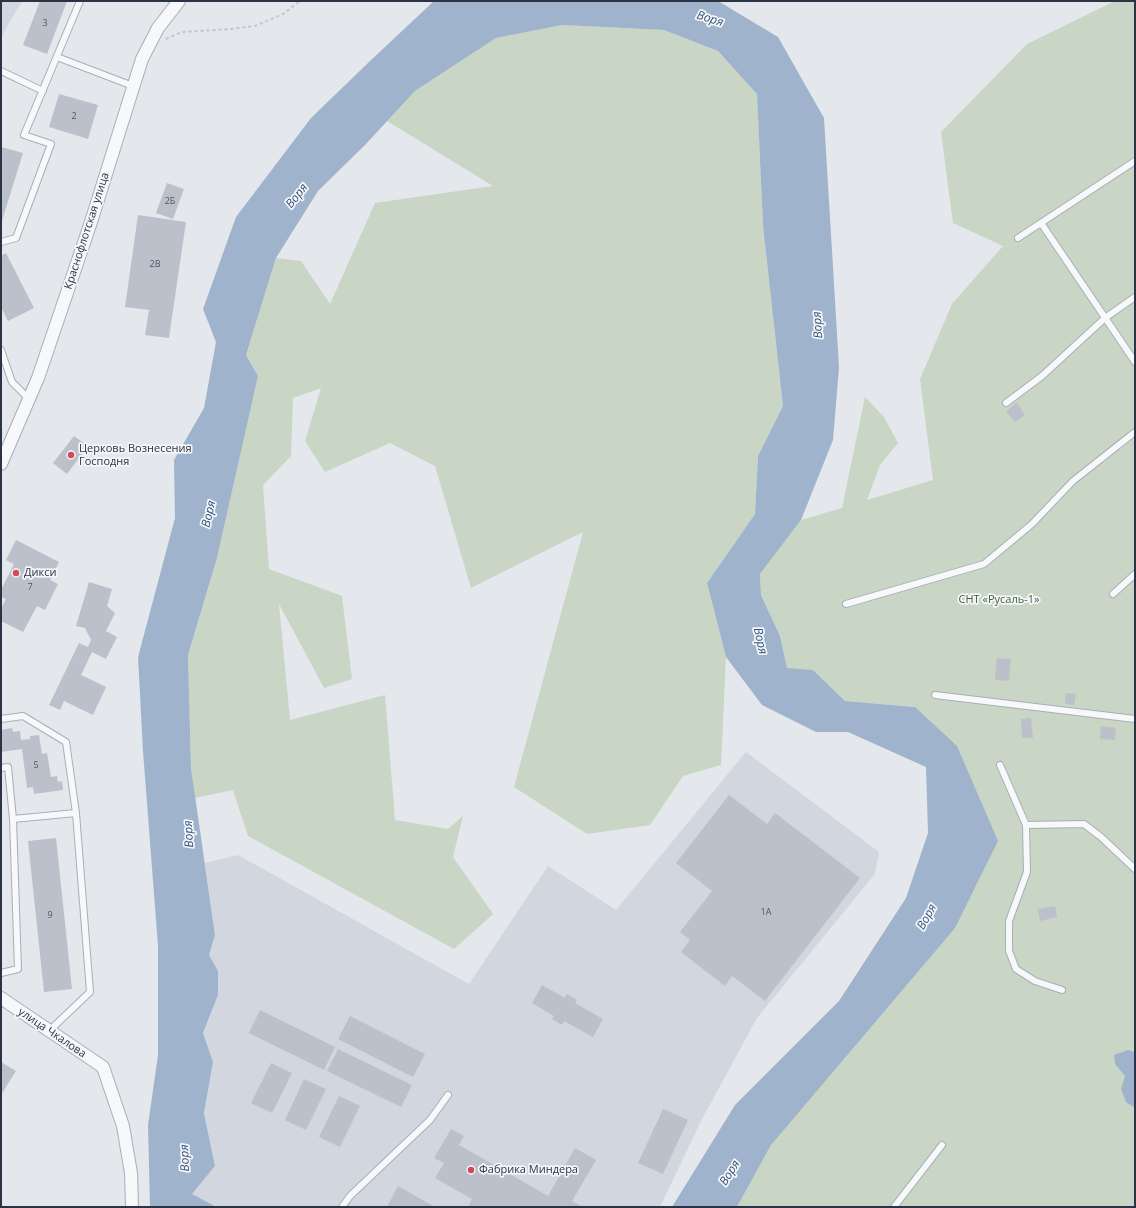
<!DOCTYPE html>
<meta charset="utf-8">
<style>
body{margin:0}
#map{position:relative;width:1136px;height:1208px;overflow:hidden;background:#e4e7ec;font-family:"Open Sans",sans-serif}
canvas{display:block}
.frame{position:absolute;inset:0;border:2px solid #2b3445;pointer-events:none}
</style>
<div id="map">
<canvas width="1136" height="1208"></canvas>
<div class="frame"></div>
</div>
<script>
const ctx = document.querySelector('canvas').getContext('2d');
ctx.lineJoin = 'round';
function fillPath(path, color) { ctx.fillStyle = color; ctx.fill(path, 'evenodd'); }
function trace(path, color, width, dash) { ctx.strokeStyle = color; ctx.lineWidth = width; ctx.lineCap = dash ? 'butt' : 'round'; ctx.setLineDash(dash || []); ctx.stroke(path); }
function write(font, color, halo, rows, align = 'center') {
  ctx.font = font + ' "Open Sans",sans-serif'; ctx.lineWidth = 3.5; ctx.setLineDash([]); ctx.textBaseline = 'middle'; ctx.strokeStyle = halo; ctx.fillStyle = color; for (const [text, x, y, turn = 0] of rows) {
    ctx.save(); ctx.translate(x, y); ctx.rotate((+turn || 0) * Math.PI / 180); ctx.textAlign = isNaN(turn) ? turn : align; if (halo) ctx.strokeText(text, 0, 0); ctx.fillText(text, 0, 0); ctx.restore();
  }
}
const built = new Path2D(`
 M1,1H22L1,37Z
 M746,752L879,852L875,874L757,1018L701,1121L660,1207H213V1205L192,1194L215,1166L204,1113L213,1062L203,1033L218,995V971L209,955L215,935L205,863L238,855L469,984L548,866L616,910Z`);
const green = new Path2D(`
 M1115,1H1135V1207H737L771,1145L998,841L915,707L845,701L813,670L787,669L780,636L761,595L760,574L801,520L842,508L865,397L884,417L898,443L880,465L867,500L933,480L920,379L952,304L1003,246L953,223L941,132L1027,44Z
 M562,25L664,30L718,51L757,93L763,226L783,406L758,456L755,514L707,583L726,657L721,765L683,776L650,825L587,834L514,787L583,532L471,588L435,466L390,443L325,472L305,441L321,388L293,398L291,456L263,485L269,569L342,596L352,679L324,688L279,604L290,720L385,695L395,820L448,829L463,816L453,857L493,914L454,949L248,836L233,790L195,798L191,768L188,655L217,558L258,376L246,355L276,258L301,261L330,304L375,203L493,186L387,121L415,91L496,38Z`);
const water = new Path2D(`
 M434,1H718L778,37L824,118L839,367L833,440L801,520L760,574L761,595L780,636L787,668L813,670L845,701L915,707L957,746L998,841L955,928L771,1145L737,1207H672L735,1105L839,1001L906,898L928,833L926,767L848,732H816L762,705L726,657L707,583L755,514L758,456L783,406L763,226L757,94L718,51L664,30L562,25L496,38L415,91L365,145L318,191L276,258L246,355L258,376L217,558L188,655L191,768L215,935L209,955L218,971V995L203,1033L213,1062L204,1113L215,1166L192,1194L213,1205V1207H150L148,1125L158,1055V946L143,751L138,657L175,518L174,460L204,408L216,342L203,309L236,217L311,118L370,61Z
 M1128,1050L1135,1052V1108L1126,1102L1121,1089L1125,1076L1115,1064L1114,1055Z`);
const building = new Path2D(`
 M40,1H67L47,54L23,45Z
 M59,94L98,105L88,139L49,127Z
 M1,147L23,153L1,224Z
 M167,183L184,189L173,219L156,213Z
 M138,215L186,222L169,338L145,335L149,310L125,307Z
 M6,253L34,308L8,321L1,307V256Z
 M1017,403L1025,415L1015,422L1006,411Z
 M74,436L88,446L67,474L53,463Z
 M16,540L59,562L50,580L58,584L45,610L37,606L23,632L1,621V609L6,599L1,597V590L14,564L6,560Z
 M89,582L112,589L107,606L115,613L106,631L117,637L106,659L92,652L81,675L106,687L93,715L64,701L60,710L49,705L79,643L88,647L91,640L85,628L76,626Z
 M997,658L1011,659L1009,681L995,680Z
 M1066,693L1076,694L1074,705L1065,704Z
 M1031,718L1033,738H1022L1021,719Z
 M1101,726L1116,728L1115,740L1100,739Z
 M12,728L13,732L20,731L21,740L30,739V736L39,735L42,754L47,753L51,777L57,776L58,782L62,781L63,790L34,794L33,787L27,788L22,749L1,752V730Z
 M729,795L767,824L775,813L860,878L765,1001L732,976L725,986L681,952L690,940L680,932L712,891L676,863Z
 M56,838L72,989L44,992L28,841Z
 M1055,906L1057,917L1040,921L1038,909Z
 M542,985L565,998L567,994L577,1000L575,1003L603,1019L593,1037L564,1021L562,1025L552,1019L554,1016L532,1003Z
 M260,1010L335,1047L324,1070L249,1033Z
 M350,1016L425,1054L413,1077L338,1039Z
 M338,1049L412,1085L401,1107L327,1071Z
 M1,1062L16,1071L1,1095Z
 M271,1063L292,1073L272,1113L251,1103Z
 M304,1079L326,1089L306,1130L285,1120Z
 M339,1096L360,1106L340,1147L319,1137Z
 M663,1109L688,1120L663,1174L638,1163Z
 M451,1129L464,1136L459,1145L548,1196L575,1148L596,1160L572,1201L583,1207H468L472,1199L435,1178L444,1163L434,1158Z
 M398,1186L435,1207H387Z`);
const path = new Path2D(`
 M166,39L182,32L231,29L255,26L283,14L300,1`);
const service = new Path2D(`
 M57,57L133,86
 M1,71L43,91
 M1041,223L1135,362
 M1018,238L1135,161
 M1,242L16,238L51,144L24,135L80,1
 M1,350L12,382L29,399
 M1006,403L1042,376L1105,318L1135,297
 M1113,594L1135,574
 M846,604L984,564L1032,524L1073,481L1135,432
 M935,695L1135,719
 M1,719L23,716L66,742L76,813
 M1000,765L1026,825
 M1,768L8,767L13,819
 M1,973L18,969L13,819L76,813L90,992L49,1031
 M1062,990L1035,981L1016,969L1009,951V921L1027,872L1026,825L1084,824L1101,837L1135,869
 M342,1207L350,1196L430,1120L448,1095
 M894,1207L942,1145`);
const minor = new Path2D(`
 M1,464L38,378L91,222L142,59L158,28L179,1
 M1,998L103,1067L123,1126L131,1173L132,1207`);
const markers = [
 [71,455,4,"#d1495b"],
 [16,573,4,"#d1495b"],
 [471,1170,4,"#d1495b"]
];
const numberNames = [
 ["3",45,23],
 ["2",74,116],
 ["2Б",170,201],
 ["2В",155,264],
 ["7",30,587],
 ["5",36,765],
 ["1А",766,912],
 ["9",50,915]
];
const streetNames = [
 ["Краснофлотская улица",87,231,-72],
 ["улица Чкалова",52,1033,34]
];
const poiNames = [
 ["Церковь Вознесения",79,449],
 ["Господня",79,462],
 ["Дикси",24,573],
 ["Фабрика Миндера",479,1170]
];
const parkNames = [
 ["СНТ «Русаль-1»",999,600]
];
const waterNames = [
 ["Воря",710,19,17],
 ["Воря",297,196,-52],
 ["Воря",818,325,-94],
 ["Воря",209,514,-77],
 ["Воря",760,641,78],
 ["Воря",189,834,-93],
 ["Воря",927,917,-61],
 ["Воря",185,1158,-92],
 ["Воря",730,1173,-58]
];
fillPath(built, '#d2d6de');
fillPath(green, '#c9d6c5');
fillPath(water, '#9fb4cc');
fillPath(building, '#bbc0ca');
trace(service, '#a9aeb7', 8);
trace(minor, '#a9aeb7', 14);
trace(path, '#c2c5cb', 2, [3, 3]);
trace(service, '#f7f8fa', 6);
trace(minor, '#f7f8fa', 12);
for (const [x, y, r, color] of markers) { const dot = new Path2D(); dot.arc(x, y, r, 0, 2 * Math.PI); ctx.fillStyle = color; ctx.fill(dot); trace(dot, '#f4f6f9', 1.5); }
write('9px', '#4f5766', null, numberNames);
write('11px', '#2b3445', '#f4f6f9', streetNames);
write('11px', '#2b3445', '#f4f6f9', poiNames, 'left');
write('11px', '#3f6138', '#f4f6f9', parkNames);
write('italic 12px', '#34527a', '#f4f6f9', waterNames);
</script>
